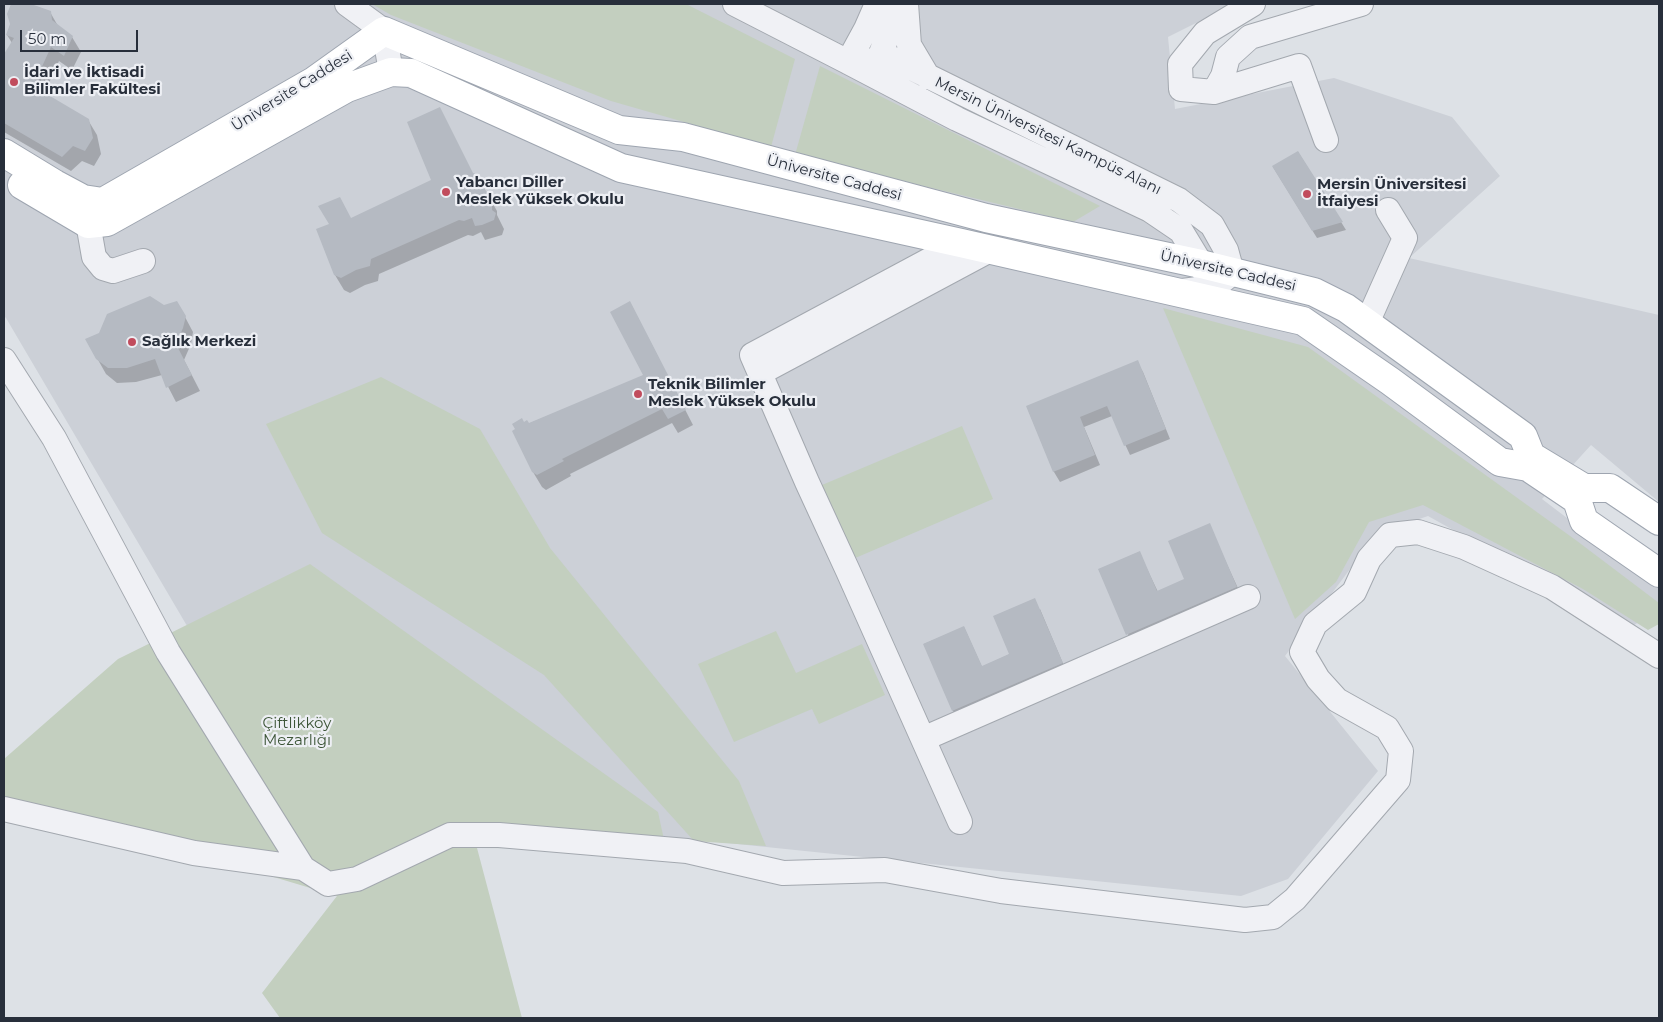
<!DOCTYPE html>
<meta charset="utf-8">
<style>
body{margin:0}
#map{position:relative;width:1663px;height:1022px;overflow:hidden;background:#dde1e6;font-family:Montserrat,sans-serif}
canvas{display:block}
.frame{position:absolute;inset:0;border:5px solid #282f3b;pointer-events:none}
.scale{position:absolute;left:20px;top:30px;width:118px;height:22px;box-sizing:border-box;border:2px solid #282f3b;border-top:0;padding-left:6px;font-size:15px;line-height:18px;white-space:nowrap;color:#282f3b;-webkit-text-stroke:4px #edeff4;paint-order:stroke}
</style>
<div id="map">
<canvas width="1663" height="1022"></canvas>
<div class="frame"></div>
<div class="scale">50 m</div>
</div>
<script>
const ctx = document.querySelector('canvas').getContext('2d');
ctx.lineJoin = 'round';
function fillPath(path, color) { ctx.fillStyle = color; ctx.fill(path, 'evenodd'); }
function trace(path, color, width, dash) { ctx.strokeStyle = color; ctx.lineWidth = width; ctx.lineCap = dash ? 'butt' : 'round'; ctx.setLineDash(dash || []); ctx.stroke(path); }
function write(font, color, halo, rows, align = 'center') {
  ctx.font = font + ' Montserrat,sans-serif'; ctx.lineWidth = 4.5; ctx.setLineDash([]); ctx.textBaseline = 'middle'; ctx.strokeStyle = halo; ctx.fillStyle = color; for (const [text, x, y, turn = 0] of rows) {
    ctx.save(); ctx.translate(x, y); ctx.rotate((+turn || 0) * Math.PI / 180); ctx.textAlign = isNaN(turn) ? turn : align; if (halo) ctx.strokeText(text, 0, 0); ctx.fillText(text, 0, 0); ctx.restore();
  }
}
const built = new Path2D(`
 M4,4H1234L1168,37L1175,109L1334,78L1452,117L1500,176L1409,258L1659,315V502L1591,445L1542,499L1659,588V608L1630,628L1428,516L1377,533L1285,656L1378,771L1288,879L1241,896L456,815L327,864L6,318L4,316Z`);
const green = new Path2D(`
 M372,4H686L795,59L771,147L611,101L391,15Z
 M820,66L1100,206L1073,222L795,155Z
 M1163,308L1308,347L1577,541L1659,603V624L1648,630L1583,589L1423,505L1369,522L1336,582L1295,619Z
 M381,377L480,429L550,548L739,781L766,846L694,841L544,675L322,533L266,424Z
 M962,426L993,499L853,559L822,485Z
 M310,564L658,812L666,849L477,848L522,1018H280L262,993L337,896L4,796V759L118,659Z
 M776,631L796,673L862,644L885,695L819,724L812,709L734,742L698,664Z`);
const shadow = new Path2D(`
 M12,4H26L38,7L50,12L58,26L72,37L81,52L72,70L59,61L44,94L88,120L97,135L101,154L94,166L82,161L71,171L4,132V57L12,43L7,35L11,24L8,14Z
 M1298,152L1346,230L1317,238L1273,167Z
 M473,175L477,176L497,211V215L504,229L502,235L485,240L481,232L473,236L468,235L379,274L378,281L365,285L350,293L344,290L335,275L351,220Z
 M185,317L193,332L191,344L184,360L200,391L176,402L162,375L136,382L117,383L106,374L97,358Z
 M638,318L693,425L678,433L672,423L570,474L571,476L546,490L542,487L533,472L524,423L528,424L645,376Z
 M1137,362L1143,372L1170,439L1130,455L1112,416L1084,427L1100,465L1060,482L1054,472L1027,407Z
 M1209,525L1242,597L1133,645L1099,570L1139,552L1158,592L1186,580Z
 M1040,609L1067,673L959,721L953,711L924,644L964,627L982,667L1010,654Z`);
const building = new Path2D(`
 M11,4H31L51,11L52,20L73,36L64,56L51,47L33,86L89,119L93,138L85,151L73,146L62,157L4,123V54L14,38L6,35L10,24L7,14Z
 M440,107L473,173L478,175L485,190L489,194V200L492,205V210L496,213L494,220L482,225L475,226L472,218L464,221L459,220L371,259L370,266L356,270L341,278L334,275L316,229L329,224L318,206L340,197L351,218L431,180L407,122Z
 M1298,151L1343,222L1312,231L1272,166Z
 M150,296L164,305L177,301L186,316L183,328L176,344L192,375L166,388L155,359L127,368H108L96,359L85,339L99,333L107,314Z
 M630,301L686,410L668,419L662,409L562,459L564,461L537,475L532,472L512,431L515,429L512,424L522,418L524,422L527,420L529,423L643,375L610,312Z
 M1138,360L1166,429L1124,446L1107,406L1080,417L1095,455L1053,472L1026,406Z
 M1210,523L1237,587L1126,635L1098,569L1140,551L1157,591L1184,579L1168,541Z
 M1035,598L1063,663L952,711L923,644L964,626L982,666L1009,654L993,616Z`);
const minor = new Path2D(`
 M347,4L384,31L391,72
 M735,4L848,62L862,58
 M877,4L866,29L848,62L957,119L1150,210L1181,231L1201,264L1206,276
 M900,4L881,53L1179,200L1212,225L1226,250L1232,272C1220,288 1199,289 1180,291
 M906,4L909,45L928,77
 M1253,4L1205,33L1180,64L1181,89L1214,92L1299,66L1326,140
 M1214,92L1223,76L1228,57L1250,37L1361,4
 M85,206L94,257L103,268L113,271L143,261
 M1367,323L1405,238L1388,210
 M4,360L54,438L168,652L303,868L328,884L357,879L450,835H499L687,851L783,873L885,870L1001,891L1245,920L1273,917L1295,899L1398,780L1401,751L1387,728L1337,700L1318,679L1302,652L1315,624L1354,592L1369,559L1390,535L1418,532L1464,547L1552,587L1659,656
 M760,373L990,250
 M923,739L1248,597
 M4,809L194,853L303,868
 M960,822L848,571L807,482L752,355L961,243`);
const major = new Path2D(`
 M4,153L55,184L83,199L103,202L314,81L384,31L619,130L683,137L986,218L1201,264L1314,292L1346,308L1523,436L1531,456L1584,488H1610L1659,521
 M22,185L88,224L107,222L347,88L391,72L411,73L621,168L961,243L1303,321L1390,381L1500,462L1528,467L1577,500L1584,521L1659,573`);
const markers = [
 [14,82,5,"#c14c5d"],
 [446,192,5,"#c14c5d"],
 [1307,194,5,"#c14c5d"],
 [132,342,5,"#c14c5d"],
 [638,394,5,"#c14c5d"]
];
const poiNames = [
 ["İdari ve İktisadi",24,73],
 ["Bilimler Fakültesi",24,90],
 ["Yabancı Diller",456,183],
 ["Meslek Yüksek Okulu",456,200],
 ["Mersin Üniversitesi",1317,185],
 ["İtfaiyesi",1317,202],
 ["Sağlık Merkezi",142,342],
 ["Teknik Bilimler",648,385],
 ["Meslek Yüksek Okulu",648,402]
];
const streetNames = [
 ["Üniversite Caddesi",292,91,-32],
 ["Mersin Üniversitesi Kampüs Alanı",1048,136,26],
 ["Üniversite Caddesi",834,178,15],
 ["Üniversite Caddesi",1228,271,13]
];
const parkNames = [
 ["Çiftlikköy",297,724],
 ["Mezarlığı",297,741]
];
fillPath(built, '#ccd0d7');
fillPath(green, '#c3cfbf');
fillPath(shadow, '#0003');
fillPath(building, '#b5bac2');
trace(minor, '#a3a8af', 26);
trace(major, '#9ea5b0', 30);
trace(minor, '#f0f1f5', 24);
trace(major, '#fff', 28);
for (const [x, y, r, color] of markers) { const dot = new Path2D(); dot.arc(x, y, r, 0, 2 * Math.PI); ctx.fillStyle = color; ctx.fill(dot); trace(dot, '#edeff4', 2); }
write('bold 15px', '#282f3b', '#edeff4', poiNames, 'left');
write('15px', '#282f3b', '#edeff4', streetNames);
write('15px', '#3c5537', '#edeff4', parkNames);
</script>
